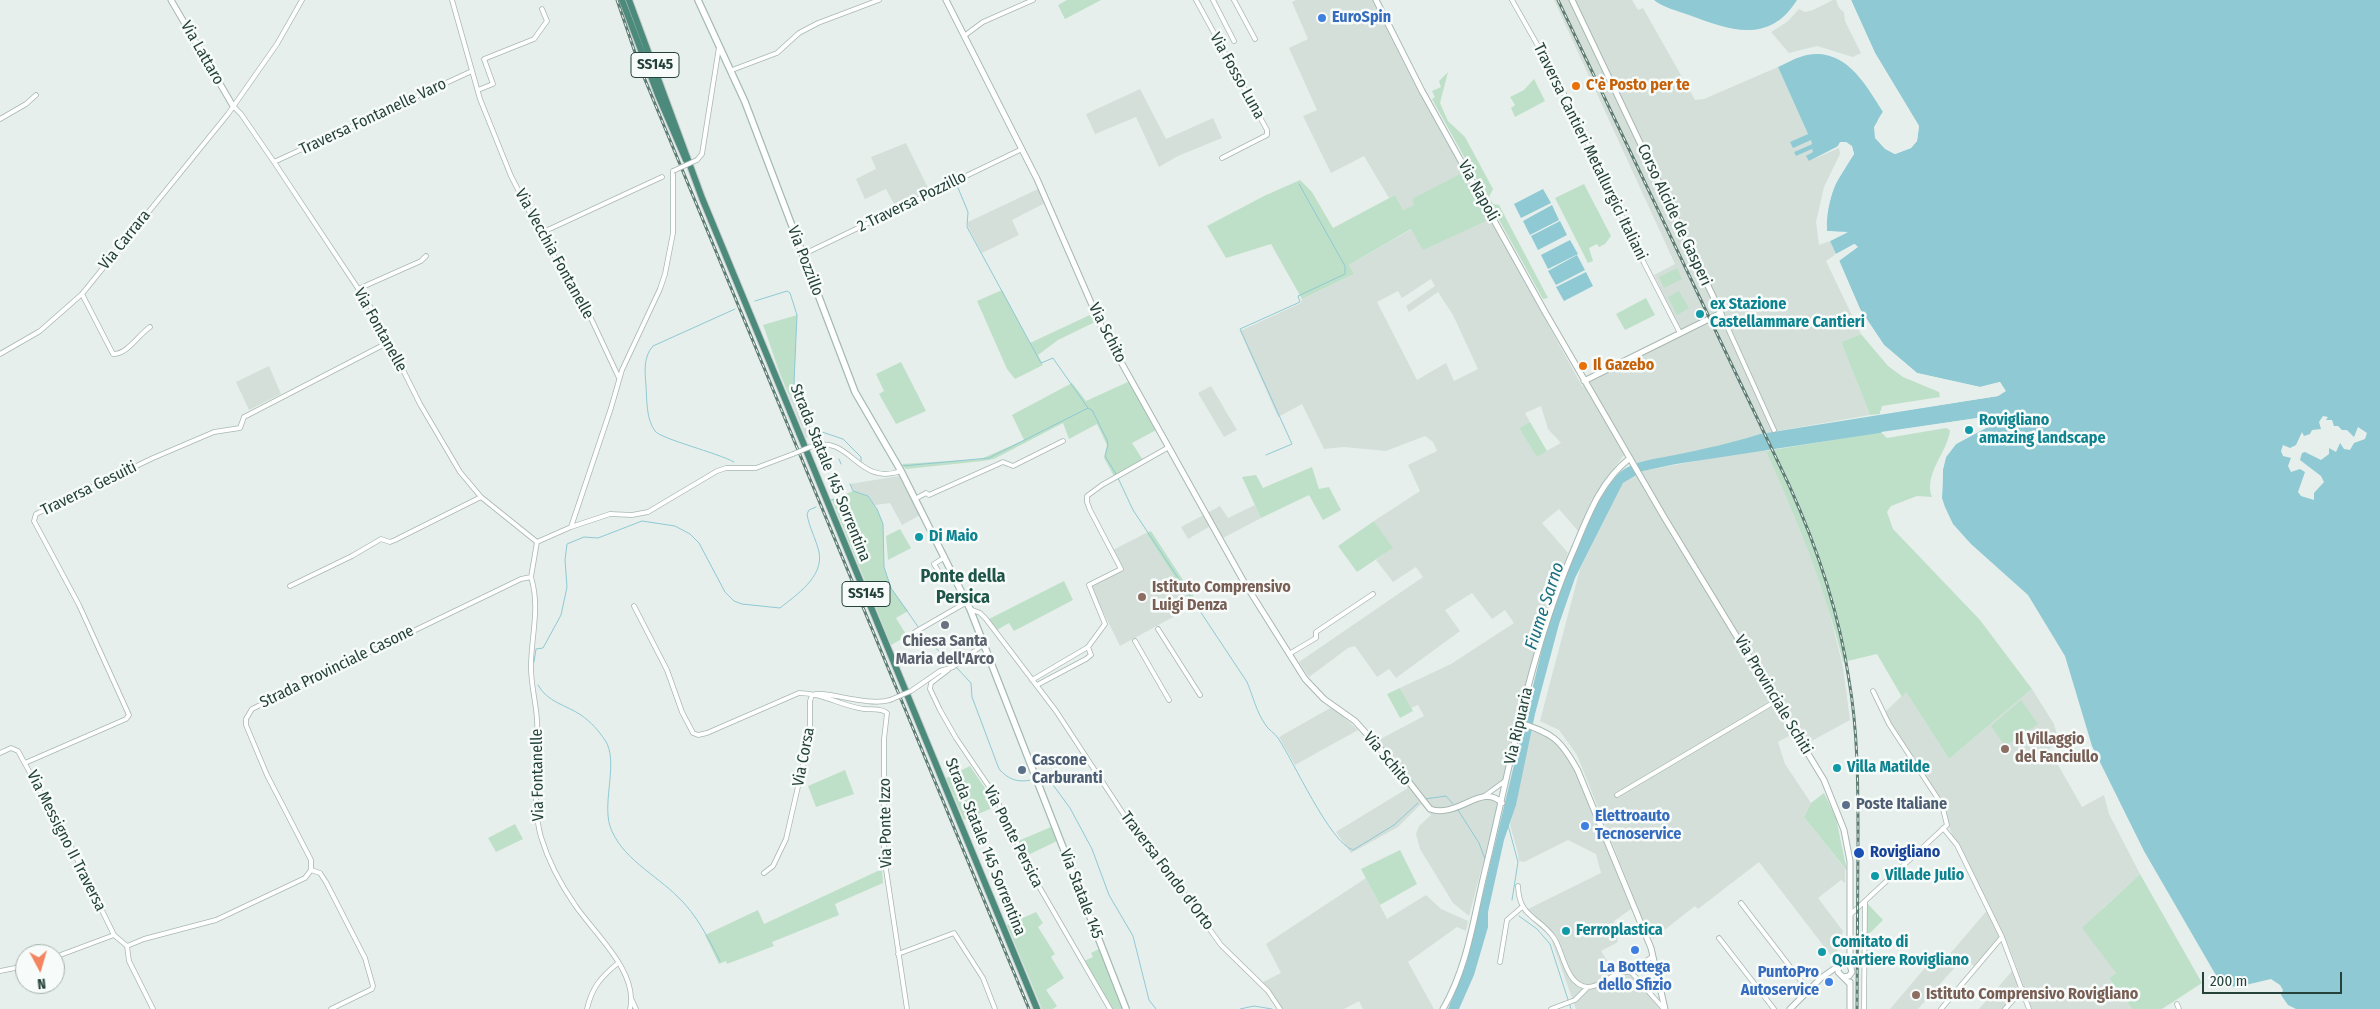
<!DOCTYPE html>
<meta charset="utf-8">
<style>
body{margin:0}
#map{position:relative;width:2380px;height:1009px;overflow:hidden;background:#e6efeb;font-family:"Fira Sans Condensed",sans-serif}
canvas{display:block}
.north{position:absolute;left:15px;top:944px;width:50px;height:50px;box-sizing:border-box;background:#f7fbf9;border:1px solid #a3b1ad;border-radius:50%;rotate:174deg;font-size:14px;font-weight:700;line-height:20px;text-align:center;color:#24423a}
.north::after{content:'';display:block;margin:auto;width:18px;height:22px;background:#f4845f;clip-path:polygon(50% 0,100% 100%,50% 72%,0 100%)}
.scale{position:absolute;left:2202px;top:972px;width:140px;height:22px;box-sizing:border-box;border:2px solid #24423a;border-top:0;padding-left:6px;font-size:15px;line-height:18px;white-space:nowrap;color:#24423a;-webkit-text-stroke:4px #f7fbf9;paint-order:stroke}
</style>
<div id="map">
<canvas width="2380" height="1009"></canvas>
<div class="north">N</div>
<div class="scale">200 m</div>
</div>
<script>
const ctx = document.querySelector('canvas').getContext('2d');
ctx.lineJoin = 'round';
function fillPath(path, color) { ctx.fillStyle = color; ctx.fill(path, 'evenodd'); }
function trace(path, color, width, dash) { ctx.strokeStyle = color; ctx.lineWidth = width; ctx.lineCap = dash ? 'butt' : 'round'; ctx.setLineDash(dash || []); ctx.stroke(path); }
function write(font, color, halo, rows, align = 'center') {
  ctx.font = font + ' "Fira Sans Condensed",sans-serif'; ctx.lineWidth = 5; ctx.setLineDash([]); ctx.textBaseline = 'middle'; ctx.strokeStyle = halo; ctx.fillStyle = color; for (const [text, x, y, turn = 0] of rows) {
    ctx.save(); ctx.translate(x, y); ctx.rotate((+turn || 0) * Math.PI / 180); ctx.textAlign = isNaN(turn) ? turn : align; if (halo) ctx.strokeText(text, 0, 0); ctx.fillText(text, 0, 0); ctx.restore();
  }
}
const built = new Path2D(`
 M1296,0H1373L1422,97L1582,386L1682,334L1654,275L1675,264L1554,0H1632L1638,10L1643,8L1695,100L1704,99L1778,67L1808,134L1790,143L1811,140L1813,143L1794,152L1796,156L1812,149L1814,152L1809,161L1839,148L1840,154L1824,187L1816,222L1819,245L1830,241L1836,254L1826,261L1861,334L1841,342L1870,415L1760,434L1733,443L1637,464L1630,454L1623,456L1591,501L1578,531L1559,509L1542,523L1568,553L1551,596L1515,719L1505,777L1502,782L1485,792L1486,799L1492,798L1499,803L1469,916L1453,903L1420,849L1416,834L1419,826L1431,815L1421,804L1398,827L1351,853L1336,832L1408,788L1373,743L1424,716L1418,705L1411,708L1400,688L1451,664L1514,623L1505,610L1492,619L1472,593L1445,610L1460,631L1396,678L1389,669L1377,677L1355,646L1348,648L1309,677L1299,662L1423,577L1416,567L1393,582L1376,560L1392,548L1374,521L1420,491L1408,465L1437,451L1433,442L1425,436L1386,451L1344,447L1324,449L1302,404L1278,417L1240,331L1301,303L1302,299L1354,274L1349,265L1412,229L1488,220L1412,199L1415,205L1403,210L1395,195L1389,198L1364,156L1331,173L1303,116L1317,110L1289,48L1308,39L1292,2ZM1431,279L1435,286L1406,306L1409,312L1438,292L1453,315L1478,369L1454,381L1446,363L1417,380L1377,302L1398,291L1402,298ZM1541,406L1548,429L1561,443L1537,456L1519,428L1530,422L1525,413Z
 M1833,0H1836L1839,8L1844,12L1845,21L1861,53L1853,57L1817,46L1789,53L1771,32L1787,22L1799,9L1805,12L1813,10Z
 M1140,89L1166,139L1213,118L1222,138L1178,156L1159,167L1136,117L1095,134L1086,114Z
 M906,143L930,192L896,208L886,189L865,199L856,179L876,169L871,157Z
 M1038,189L1045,203L1012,220L1019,235L982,253L968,227V222Z
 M269,366L281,394L249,410L236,382Z
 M1211,386L1237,430L1224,437L1198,393Z
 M796,393L813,433L806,438L789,396Z
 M1765,448L1807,542L1824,590L1843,667L1850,720L1806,744L1789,736L1778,742L1785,764L1811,803L1804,817L1845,869V883L1841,880L1818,898L1843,931L1837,951L1833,958L1759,862L1698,909L1695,906L1653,939L1644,923L1577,755L1559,730L1540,721L1580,569L1623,483L1643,471Z
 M899,476L920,515L902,525L890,503L875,505L868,496L853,491L850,484Z
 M1255,505L1261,518L1223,538L1214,524L1188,539L1181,527L1220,506L1228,518Z
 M1146,533L1193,606L1120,646L1091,587L1123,570L1113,550Z
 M2032,689L2054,724L2059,742L2049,749L2082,807L2104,795L2109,814L2140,874L2102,909L2116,973L2109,978L2132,1009H2032L2008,944L2000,937L1974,966L1964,957L1918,1009H1890L1941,949L1949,955L1990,907L1952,835L1943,808L1934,790L1907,751L1885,712L1906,692L1949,759Z
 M1332,707L1358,730L1295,765L1279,737Z
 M1531,731L1544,735L1555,742L1567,758L1578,778L1631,909L1614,921L1618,942L1601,951L1615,973H1629L1635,978L1660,1009H1576L1550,936L1522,912L1601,873L1596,854L1568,840L1524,862L1519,861L1518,853L1510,825Z
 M1366,878L1387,919L1426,895L1441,909L1468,921L1466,931L1457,927L1408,962L1434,1009H1363L1359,1001L1344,1009H1282L1263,982L1281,973L1266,944Z
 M2013,970L2021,989L2003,1009H1979Z`);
const green = new Path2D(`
 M1067,0H1101L1065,19L1058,5Z
 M1448,72L1440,103L1448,121L1465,137L1493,189L1489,197L1493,204L1499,205L1548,298L1543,299L1432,99L1435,97L1432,91L1441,87L1439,81Z
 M1534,79L1545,101L1515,117L1511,108L1515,105L1510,97L1524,90Z
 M1462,173L1488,220L1423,250L1411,229L1349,265L1354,274L1302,299L1271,244L1226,258L1207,226L1264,196L1300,180L1312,192L1333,228L1395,195L1403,210L1414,205L1412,199Z
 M1584,184L1611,236L1605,244L1599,247L1597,244L1589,248L1593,261L1588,263L1555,198Z
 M1677,268L1682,279L1664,288L1659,277Z
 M1002,290L1030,343L1094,313L1097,321L1058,340L1038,355L1043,365L1015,379L1007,369L977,301Z
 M1679,291L1689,308L1677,315L1668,297Z
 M1646,298L1655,315L1625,330L1616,314Z
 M797,315L794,383L796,393L789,395C778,372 772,349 763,325Z
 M1861,334L1888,366L1903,377L1939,392L1940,397L1882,406L1880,414L1870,415L1841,342Z
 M901,362L926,411L896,424L879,394L884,391L876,374Z
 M1130,381L1158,429L1132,443L1143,460L1114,476L1104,458L1107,445L1097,424L1069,439L1063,423L994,459L983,461L906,469L902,464L981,459L1024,440L1012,415L1072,383L1086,401Z
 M1530,422L1547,451L1537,457L1519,428Z
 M1946,428L1950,430C1948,452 1923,474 1932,497L1917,496L1891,506L1887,512L1893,529L1980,620L2032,689L1949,759L1906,692L1902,697L1877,654L1843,662C1825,586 1798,522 1766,451L1881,432L1887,438Z
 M1312,467L1319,489L1329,487L1341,510L1323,520L1309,495L1261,518L1242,477L1256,475L1263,488Z
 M853,491L868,496L877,509L883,524L884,567L891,588L908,611L896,618L907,636L891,645L832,500Z
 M1374,521L1393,548L1357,572L1338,546Z
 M900,529L911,548L888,560L886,536Z
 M1151,531L1198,603L1193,606L1146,533Z
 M1064,581L1073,600L1014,631L1009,623L997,630L989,619Z
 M1400,688L1413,711L1400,718L1387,694Z
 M2021,700L2038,724L2005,746L1991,726Z
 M970,766L997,806L964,820L946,778Z
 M845,770L854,794L816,807L808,786Z
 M1824,793L1836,818L1847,871L1804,817L1811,803Z
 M515,824L523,839L496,852L488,838Z
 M1051,827L1057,841L1026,856L1018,841Z
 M1400,850L1417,884L1380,905L1361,869Z
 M882,869L883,883L835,904L839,915L772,942L774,946L727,964L726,961L719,964L705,935L758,910L764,924Z
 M2140,874L2202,983L2162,1009H2132L2109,978L2116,973L2082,928Z
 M1867,903L1883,920L1865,938L1866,906Z
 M1036,912L1043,923L1038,927L1055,954L1051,957L1064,978L1046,990L1057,1006L1053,1009H1042L1007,925Z
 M1099,949L1122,1007L1121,1009H1113L1084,961L1093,957L1091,953Z`);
const water = new Path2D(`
 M1654,0H1797C1769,45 1729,30 1689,15C1678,11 1662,7 1654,0Z
 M1851,0H2380V1009H2296L2288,1005L2281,995L2283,990L2280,985L2271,979L2237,987L2221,984L2144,851L2092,746L2065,656L2028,595L1971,544L1953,524L1945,507L1942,498L1943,469L1946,457L1956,444L2003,419L2004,414L1676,464L1643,471L1623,483L1575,578L1559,624L1535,714L1516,805L1504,840L1488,912V927L1474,975L1459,1009H1448L1466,964L1548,624C1560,590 1597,481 1628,467C1642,460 1660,458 1675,455C1704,449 1732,443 1760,434L1998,396L2005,391L2000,382L1980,387L1917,373L1884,345L1860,309L1839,260L1857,247L1854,244L1836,254L1830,241L1846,233L1827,231C1826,202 1836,177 1854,154L1852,147L1846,142L1809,161L1806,156L1813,152L1812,149L1796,156L1794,152L1812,144L1811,140L1793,148L1790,142L1808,134L1778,67C1787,63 1797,57 1807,55C1846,48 1865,84 1883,112C1869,130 1876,145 1895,154L1911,148L1917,141L1919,126L1875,53ZM2323,416L2328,417L2326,420H2332L2334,426H2338L2342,430H2347L2354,437L2358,427L2367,433L2365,439L2354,443L2350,450L2344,449L2340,443L2336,452L2329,448V454L2321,460L2305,452L2302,453L2300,460L2321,476L2324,482L2314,493V500L2301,496L2298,492L2305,472L2300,469L2291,472L2288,466L2291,458L2283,456L2281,451L2283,445L2290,448L2296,445L2302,432L2304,436L2310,434L2312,430L2321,429L2319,422Z
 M1543,189L1551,203L1521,218L1514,204Z
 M1552,205L1559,220L1530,235L1523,221Z
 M1560,221L1567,235L1538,250L1531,236Z
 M1570,240L1578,254L1548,269L1541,255Z
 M1577,255L1585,270L1556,285L1548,271Z
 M1586,272L1593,286L1564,301L1556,287Z`);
const pier = new Path2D(`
 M1849,0H1851L1875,53L1919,126L1917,141L1911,148L1895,154L1885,149L1875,138L1874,127L1883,112H1885L1877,127L1878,137L1887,147L1895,151L1910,146L1914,140L1916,126L1872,54Z
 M1840,142H1846L1852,146L1854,154L1833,188L1826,217L1827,231L1848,232L1828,242L1829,239L1838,234H1826L1824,232V217L1830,188L1851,153L1850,148L1845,144L1836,149Z
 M1855,244L1858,247L1839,261L1860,309L1884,345L1917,373L1980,387L2000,382L2006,391L1998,396L1880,414V411L1997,394L2002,391L1999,385L1979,389L1916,375L1882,346L1858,310L1836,261L1852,248L1837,256L1834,255Z
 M2005,414L2003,418L1956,444L1946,457L1943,469L1942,498H1940V469L1944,456L1954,442L2000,417L1883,434L1881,432Z`);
const stream = new Path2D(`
 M944,190L956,183L968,212L967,227L1041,363L1053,358L1055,361L1088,408
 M755,301L787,291L790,293L797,315L794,383L799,406L810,428L843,439L861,457V463
 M1266,455L1292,444L1240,329L1300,302L1298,296L1345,274V266L1299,184
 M839,459L841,464
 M734,462C718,453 661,439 655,431C646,419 647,400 646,386C645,372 643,357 653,346L735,309
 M902,466L989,458L1088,408L1092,410L1107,440L1108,445L1105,456L1116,474
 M1118,478L1133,510L1247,682C1253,696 1256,711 1265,724C1268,730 1275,733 1278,738C1293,760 1330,843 1353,850L1394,825L1418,803
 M850,484L853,491L868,496L877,509L883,524L884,567L891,588L928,641L953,664
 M831,500L840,497
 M534,662L536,649L543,648L561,615L567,587L565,560L567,544L584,537L598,538L642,521L675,526L690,534L699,543L725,592L734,601L742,604L780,608C796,595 824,577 819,552C816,539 809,527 807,514L809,510L816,507
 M956,667L971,683L972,697L999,769C1008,779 1017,783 1031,780
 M538,685C547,702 566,705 581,715C591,722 598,730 605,740C619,761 602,801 610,826C620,857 656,875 678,897C697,915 708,938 720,961
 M1041,776L1048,778L1070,808L1092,849L1109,895L1133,936L1149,1000L1156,1009
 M1425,799L1446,796L1453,804
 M1458,810L1479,843L1485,859
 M1508,825L1518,862L1512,900
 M1519,916L1537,929L1550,944L1571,1009
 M1240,1009L1254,1006L1272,1009`);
const minor = new Path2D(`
 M452,0L480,99L511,176L545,242L581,297L619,378
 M1196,0L1267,130V135L1222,158
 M1213,0L1234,41
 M1234,0L1255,39
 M1512,0L1559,83L1644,263L1680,333
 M964,36L983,22L1033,0
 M732,70L777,53L799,33L818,23L879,0
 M478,90L493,84L484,59L534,39L547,21L542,9
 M233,106L241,114L274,162L375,314L420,404L460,472L481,497L537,542
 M0,119L26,104L36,95
 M697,160L702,154L719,47
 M274,162L472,71
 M541,233L662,177
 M802,255L1022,149
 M358,289L421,261L426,256
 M82,294L113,354C128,354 138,335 150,327
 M1721,313L1774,430
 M0,354L40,331L82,294L228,114L277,44L302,0
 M810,447C851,432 856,487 901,471
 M915,499L926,493L929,495L1003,462L1013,466L1063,441
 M571,527L610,514L632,515L648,512L717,471L726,468H756L793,454
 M537,542L571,527L611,408L622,370L660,289L665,274L673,233V171
 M939,572L934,564L945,557
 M531,577C540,606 532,633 531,663C530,682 536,701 537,720C539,757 531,802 541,837C548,860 561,885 575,905C593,932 639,972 630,1009
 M531,577L537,542
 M290,586L352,556L381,539L390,542L395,540L481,497
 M634,606L667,670L682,712L693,733L698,735L707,733L799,693C823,693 841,706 864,709C872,710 881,708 887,713L884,739V856L907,1009
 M970,609L980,613L986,619L1056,711L1149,853L1172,877L1221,945L1268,991L1280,1009
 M1158,629L1200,695
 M915,632L967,602
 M1135,641L1169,700
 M1289,654L1316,638V632L1373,594
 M948,670L931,683L930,689L940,710L956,738L994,794L1033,876L1110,1009
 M940,671L953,667L984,644
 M1032,680L1088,647L1105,624L1089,585L1121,569L1090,510L1087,502V496L1102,485L1169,447
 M1037,685L1086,659L1091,655L1088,647
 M0,753L11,748L18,751L71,847L114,935L127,946
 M25,763L126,719L129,715L79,605L34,521L36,514L153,458L214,432L240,428L244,417L248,415L389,342
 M1617,795L1776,701
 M1483,797L1505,781
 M1943,828L1957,845L2002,937L2029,1009
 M311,870L320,873L326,882L365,958L373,986L372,989L331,1009
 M764,873L773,866L786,839L810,734V701L812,695C822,689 867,707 890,700
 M1518,886C1519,918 1539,916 1554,938C1563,951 1566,986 1588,987C1603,987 1615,969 1631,972L1664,1009
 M1741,903L1808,990
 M1851,914L1947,825L1942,805L1889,724L1873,691
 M1719,938L1774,1009
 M898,954L954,933L983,978L995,1009
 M55,957L114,935
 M1500,962L1507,920L1522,907
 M0,971L25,966
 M1631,972L1653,956
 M632,1000L636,1009
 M2177,1004L2179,1009
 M153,1009L129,961L127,946L144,939L216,920L305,878L311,870V860L267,775L246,725V719L252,709L521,579L531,577
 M587,1009C592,987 601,977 618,963
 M1551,1009L1575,1000L1588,987
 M1864,1009L1865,901
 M1941,1009L2002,937
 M2005,1009L2023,989`);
const tertiary = new Path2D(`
 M171,0L233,106
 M946,0L1037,179L1102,328L1244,582L1305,679L1324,699L1355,721L1402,773L1430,809C1458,819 1482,782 1502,803
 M1376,0L1422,91L1545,312L1664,517L1824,780L1844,830L1850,861V965
 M1572,0L1721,313L1584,381
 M1518,722C1553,734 1560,738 1578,771L1651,948L1665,1009
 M1843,977L1849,976L1852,972L1850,965L1846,962L1839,965L1838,972L1850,984
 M1443,1009C1467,968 1473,921 1484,875C1511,765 1529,652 1575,547C1589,513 1601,481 1630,458
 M1790,1009L1821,978L1838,966
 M1850,1009V982`);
const secondary = new Path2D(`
 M698,0L745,102L855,392L901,471L970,609L1126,1009`);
const trunk = new Path2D(`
 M622,0L658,95L686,160
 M629,0L702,198L1037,1009`);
const rail = new Path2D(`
 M617,0L641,70L1029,1009
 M1558,0L1789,485C1817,547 1839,612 1849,680C1858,732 1858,785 1858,838C1858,895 1857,952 1857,1009`);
const minorBridge = new Path2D(`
 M673,171L697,160
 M793,454L810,447
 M890,700L911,691L940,671`);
const markers = [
 [1322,18,5,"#3f7fe0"],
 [1576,86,5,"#e8710a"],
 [1700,314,5,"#0f9aa8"],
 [1583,366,5,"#e8710a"],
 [1969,430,5,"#0f9aa8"],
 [919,537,5,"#0f9aa8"],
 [1142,597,5,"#8d6e63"],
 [945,625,5,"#6b7280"],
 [2005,749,5,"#8d6e63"],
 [1837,768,5,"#0f9aa8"],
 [1022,770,5,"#5c6f8a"],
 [1846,805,5,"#5c6f8a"],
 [1585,826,5,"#3f7fe0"],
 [1859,853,6,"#1a4fb4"],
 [1875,876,5,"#0f9aa8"],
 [1566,931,5,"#0f9aa8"],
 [1635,950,5,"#3f7fe0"],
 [1822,952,5,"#0f9aa8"],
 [1829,982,5,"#3f7fe0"],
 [1916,995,5,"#8d6e63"]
];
const shields = [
 [655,65,48],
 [866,594,48]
];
const shieldNames = [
 ["SS145",655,65],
 ["SS145",866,594]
];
const shopNames = [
 ["EuroSpin",1332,18],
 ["Elettroauto",1595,817],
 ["Tecnoservice",1595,835],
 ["La Bottega",1635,968,"center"],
 ["dello Sfizio",1635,986,"center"],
 ["PuntoPro",1819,973,"right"],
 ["Autoservice",1819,991,"right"]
];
const streetNames = [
 ["Via Lattaro",202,53,60],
 ["Via Fosso Luna",1237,76,61],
 ["Traversa Fontanelle Varo",373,117,-25],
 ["Traversa Cantieri Metallurgici Italiani",1590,152,64],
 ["Via Napoli",1478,191,61],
 ["2 Traversa Pozzillo",912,202,-26],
 ["Corso Alcide de Gasperi",1674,215,65],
 ["Via Carrara",125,240,-51],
 ["Via Vecchia Fontanelle",554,254,61],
 ["Via Pozzillo",805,261,69],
 ["Via Fontanelle",380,330,61],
 ["Via Schito",1107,333,63],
 ["Strada Statale 145 Sorrentina",830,473,68],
 ["Traversa Gesuiti",89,489,-26],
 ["Strada Provinciale Casone",337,667,-26],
 ["Via Provinciale Schiti",1773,695,59],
 ["Via Ripuaria",1519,726,-77],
 ["Via Corsa",804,757,-79],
 ["Via Schito",1387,759,50],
 ["Via Fontanelle",538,775,-91],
 ["Via Ponte Izzo",886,823,-91],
 ["Via Ponte Persica",1013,837,63],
 ["Via Messigno II Traversa",66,841,63],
 ["Strada Statale 145 Sorrentina",985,847,68],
 ["Traversa Fondo d'Orto",1167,871,53],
 ["Via Statale 145",1081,894,69]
];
const foodNames = [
 ["C'è Posto per te",1586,86],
 ["Il Gazebo",1593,366]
];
const cultureNames = [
 ["ex Stazione",1710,305],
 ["Castellammare Cantieri",1710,323],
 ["Rovigliano",1979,421],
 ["amazing landscape",1979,439],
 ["Di Maio",929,537],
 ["Villa Matilde",1847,768],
 ["Villade Julio",1885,876],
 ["Ferroplastica",1576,931],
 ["Comitato di",1832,943],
 ["Quartiere Rovigliano",1832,961]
];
const educationNames = [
 ["Istituto Comprensivo",1152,588],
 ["Luigi Denza",1152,606],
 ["Il Villaggio",2015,740],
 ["del Fanciullo",2015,758],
 ["Istituto Comprensivo Rovigliano",1926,995]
];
const worshipNames = [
 ["Chiesa Santa",945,642],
 ["Maria dell'Arco",945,660]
];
const serviceNames = [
 ["Cascone",1032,761],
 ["Carburanti",1032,779],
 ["Poste Italiane",1856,805]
];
const transitNames = [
 ["Rovigliano",1870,853]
];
const neighbourhoodNames = [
 ["Ponte della",963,577],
 ["Persica",963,598]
];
const waterNames = [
 ["Fiume Sarno",1545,606,-72]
];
fillPath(built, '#d4dfda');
fillPath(green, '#bfe0c8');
fillPath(water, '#8ec9d4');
fillPath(pier, '#e6efeb');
trace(stream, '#8ec9d4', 1);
trace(minor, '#a8b8b2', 5.5);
trace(tertiary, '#a8b8b2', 7);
trace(secondary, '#a4bbb3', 8);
trace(trunk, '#c2cac8', 8);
trace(minor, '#fff', 4);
trace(tertiary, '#fff', 5);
trace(secondary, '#fff', 5.5);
trace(trunk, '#4c8a7c', 6);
trace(rail, '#5f7d75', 3);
trace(rail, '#f7fbf9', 1, [4]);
trace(minorBridge, '#a8b8b2', 5.5, []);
trace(minorBridge, '#fff', 4);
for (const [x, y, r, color] of markers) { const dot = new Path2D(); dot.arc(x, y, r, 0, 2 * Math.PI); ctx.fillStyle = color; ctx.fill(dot); trace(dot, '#f7fbf9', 2); }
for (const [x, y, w] of shields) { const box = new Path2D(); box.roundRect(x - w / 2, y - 12.5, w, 25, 4); ctx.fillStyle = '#f7fbf9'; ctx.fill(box); trace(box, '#24423a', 1); }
write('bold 15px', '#24423a', null, shieldNames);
write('bold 16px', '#366cbe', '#f7fbf9', shopNames, 'left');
write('16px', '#24423a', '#f7fbf9', streetNames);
write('bold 16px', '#c56008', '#f7fbf9', foodNames, 'left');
write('bold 16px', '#0d838f', '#f7fbf9', cultureNames, 'left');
write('bold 16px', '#785e54', '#f7fbf9', educationNames, 'left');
write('bold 16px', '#5b616d', '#f7fbf9', worshipNames);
write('bold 16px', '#4e5e75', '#f7fbf9', serviceNames, 'left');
write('bold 16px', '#164399', '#f7fbf9', transitNames, 'left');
write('bold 18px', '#1f5548', '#f7fbf9', neighbourhoodNames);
write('italic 18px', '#1c6f80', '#f7fbf9', waterNames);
</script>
